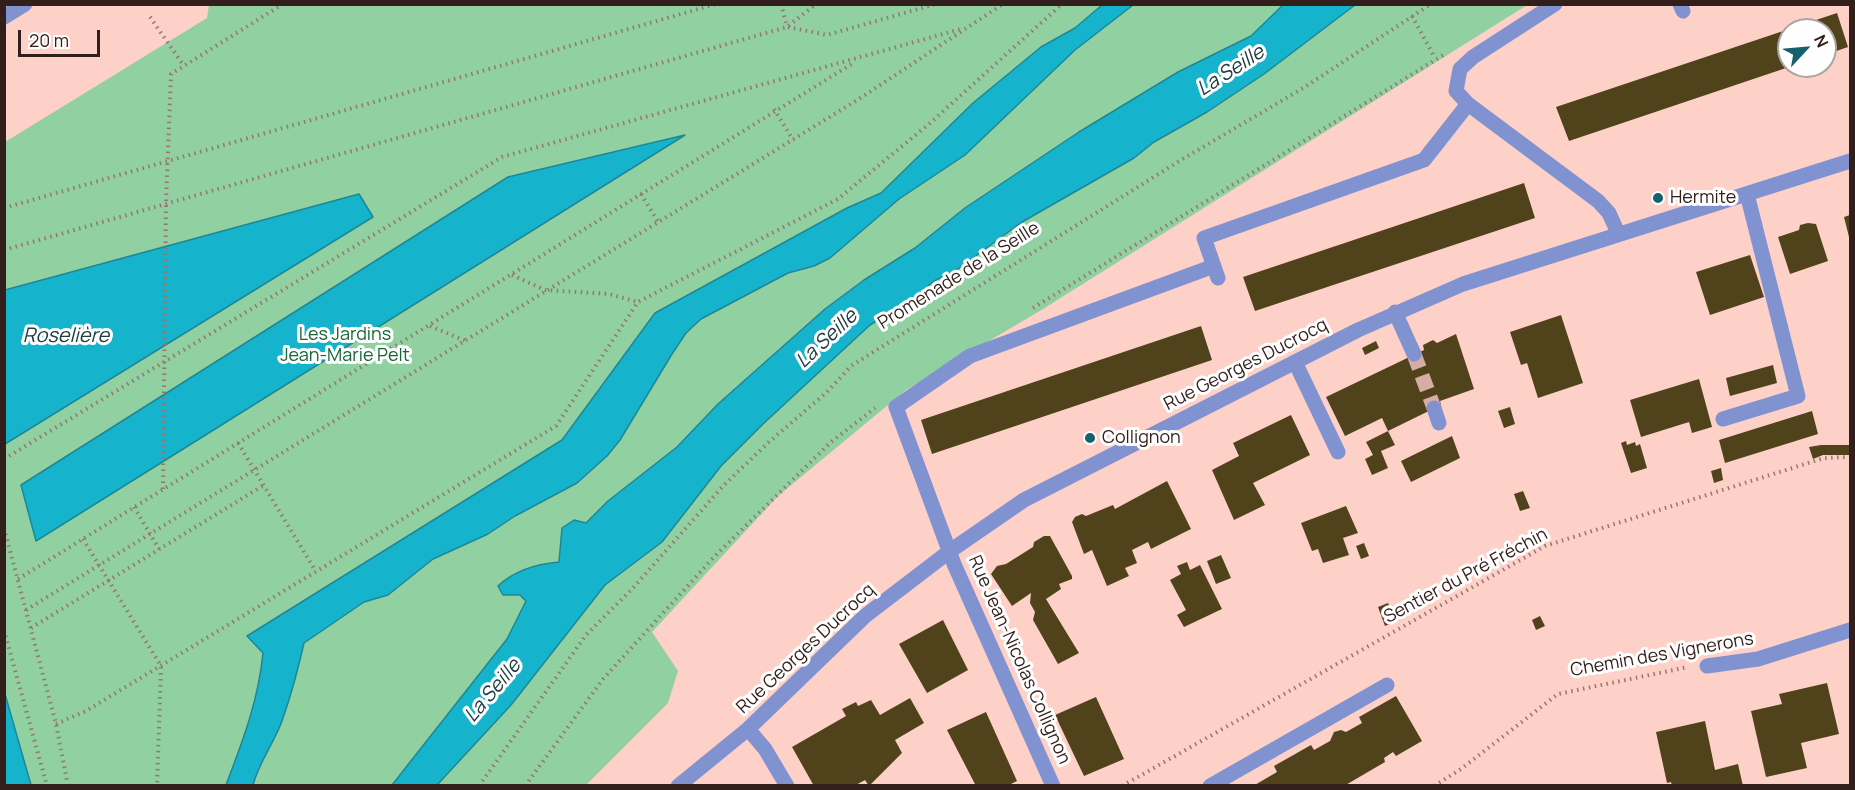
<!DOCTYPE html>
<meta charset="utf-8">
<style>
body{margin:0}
#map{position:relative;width:1855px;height:790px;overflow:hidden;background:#fed1c8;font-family:Manrope,sans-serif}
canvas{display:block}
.frame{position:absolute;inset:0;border:6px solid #321e1a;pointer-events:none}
.north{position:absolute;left:1777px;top:18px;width:60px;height:60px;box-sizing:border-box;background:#fefefe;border:2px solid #aca4a3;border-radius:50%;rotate:64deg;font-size:16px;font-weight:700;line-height:24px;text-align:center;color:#321e1a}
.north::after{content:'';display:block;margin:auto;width:21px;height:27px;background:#16616e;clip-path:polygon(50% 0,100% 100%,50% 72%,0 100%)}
.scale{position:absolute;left:18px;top:30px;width:82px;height:27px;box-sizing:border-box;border:3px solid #321e1a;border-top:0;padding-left:8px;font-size:18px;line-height:21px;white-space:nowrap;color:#321e1a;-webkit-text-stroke:4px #fefefe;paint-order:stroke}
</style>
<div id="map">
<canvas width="1855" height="790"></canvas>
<div class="frame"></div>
<div class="north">N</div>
<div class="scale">20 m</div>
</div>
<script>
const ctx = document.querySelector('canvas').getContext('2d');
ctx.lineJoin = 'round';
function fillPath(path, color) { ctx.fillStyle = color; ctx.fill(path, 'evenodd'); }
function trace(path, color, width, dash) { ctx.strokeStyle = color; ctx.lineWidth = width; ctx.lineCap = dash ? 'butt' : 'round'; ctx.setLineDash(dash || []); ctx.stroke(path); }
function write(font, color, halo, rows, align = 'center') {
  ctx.font = font + ' Manrope,sans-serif'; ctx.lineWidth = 6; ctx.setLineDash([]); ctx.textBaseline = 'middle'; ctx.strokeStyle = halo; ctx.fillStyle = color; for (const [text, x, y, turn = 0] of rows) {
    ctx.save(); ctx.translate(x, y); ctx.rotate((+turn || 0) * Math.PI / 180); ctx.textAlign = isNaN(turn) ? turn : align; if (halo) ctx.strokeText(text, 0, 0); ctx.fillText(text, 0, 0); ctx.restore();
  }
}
const green = new Path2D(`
 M209,5H1527L1043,309L906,390L778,496L652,632L678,671L668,703L586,785H409L396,781L392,785L5,786V142L207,18Z`);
const water = new Path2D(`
 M1102,5H1133L1075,50L965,155L899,199L830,258L814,266L788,273L701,319L686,333L672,354L620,440L607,456L577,483L515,516L488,534L433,559L388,595L364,602L304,643C298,670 291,695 282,721C274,743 259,762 253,785H226C243,740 258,702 263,653L247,636L562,440L655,313L847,208L881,193L973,103L1041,47L1075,28Z
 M1283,5H1355L1264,74L1207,112L1154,142L1134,158L1022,222L958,269L934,281L916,296L870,325L763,424L721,466L662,542L605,585L511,705L437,785H392L507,639L526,601L520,595H503L498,586C515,570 536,564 559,562L562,528L574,520L586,523L608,501L677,447L718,404L825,309L864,280L915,248L965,208L1079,132L1178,72L1251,36Z
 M685,135L36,541L21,485L508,177Z
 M359,194L373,217L5,444V290Z
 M5,694L31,785H5Z`);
const building = new Path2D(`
 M1837,13L1848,47L1825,55V30H1789V67L1569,141L1556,107Z
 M1524,183L1535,218L1255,311L1243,277Z
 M1850,215V241L1844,217Z
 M1808,223L1816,224L1828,261L1790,274L1778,237L1799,230L1800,225Z
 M1750,255L1764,297L1710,315L1696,272Z
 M1561,315L1583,383L1538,398L1527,363L1521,365L1510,332Z
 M1201,326L1212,360L932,454L921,420Z
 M1456,334L1474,389L1440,401L1441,405L1388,431L1382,418L1345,436L1326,397L1424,350L1423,345L1433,340L1437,343Z
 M1376,341L1379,348L1365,355L1362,348Z
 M1773,365L1777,383L1730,396L1726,378Z
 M1699,379L1712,427L1692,433L1689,422L1641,437L1630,400Z
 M1510,407L1515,424L1504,428L1498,411Z
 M1812,411L1818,434L1725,463L1719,440Z
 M1291,415L1310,455L1253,483L1265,505L1234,520L1212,470L1239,456L1233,443Z
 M1388,431L1395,445L1381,451L1388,468L1372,475L1365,459L1373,455L1366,442Z
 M1452,436L1460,458L1411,482L1401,461Z
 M1626,441L1627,445L1635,442L1636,446L1640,444L1647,468L1631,473L1621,443Z
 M1821,445H1850V455H1823L1813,459L1809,447Z
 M1721,468L1723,480L1714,483L1711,471Z
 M1167,481L1191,529L1151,549L1148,542L1132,550L1137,563L1125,568L1129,576L1107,586L1092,550L1084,554L1072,522L1075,517L1082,514L1086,516L1113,505L1115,509Z
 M1523,491L1530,508L1520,511L1514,494Z
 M1346,506L1358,533L1343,538L1349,555L1323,563L1318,549L1312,551L1301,523Z
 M1044,536H1050L1072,576V579L1059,584L1061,589L1046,599L1079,653L1058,664L1033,620L1035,612L1030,603L1031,593L1012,606L991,574L997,566L1006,564L1033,547L1034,542Z
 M1364,543L1369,556L1361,559L1356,546Z
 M1221,555L1231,578L1216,584L1207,561Z
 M1187,562L1190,570L1200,565L1222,609L1184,627L1177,615L1186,610L1170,580L1181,574L1177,566Z
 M1388,603L1396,621L1385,626L1378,607Z
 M1540,616L1545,626L1536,630L1532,620Z
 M943,620L968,670L927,693L899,644Z
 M1827,683L1839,734L1801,743L1807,768L1766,777L1751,711L1782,704L1779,694Z
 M1396,696L1422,741L1396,756L1393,752L1384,758L1385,762L1344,786H1253L1277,772L1274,766L1311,745L1314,750L1330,741L1334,732L1341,730L1346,732L1362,723L1359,717Z
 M1096,697L1124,759L1084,776L1055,715Z
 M910,698L924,723L895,740L902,753L869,786L865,780L854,786H814L792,747L846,716L842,709L856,702L858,706L871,700L880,715Z
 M986,712L1017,781L1007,786H976L947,730Z
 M1705,721L1715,770L1738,764L1743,786H1672L1671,782L1667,783L1656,732Z`);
const minorTunnel = new Path2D(`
 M1414,354L1434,408`);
const path = new Path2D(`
 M781,4L787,27
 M1412,16L1435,58
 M150,17L184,66
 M788,27L827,35L936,4
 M774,109L793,140
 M641,194L658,222
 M4,208L716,4
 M4,250L787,27L816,4
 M512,275L545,290L609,294L638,302
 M1033,308L1445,54
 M430,326L466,341
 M238,443L315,570
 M4,459L502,157L961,29
 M163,489L166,202L171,74L283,4
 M134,507L159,549
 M4,528L56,724L68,786
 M83,539L161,666L157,786
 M18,579L855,62
 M26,610L859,99L1003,4
 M31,628L264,485
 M4,630L47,786
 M56,724L86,711L556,426L638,302L838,199L929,124L1062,4
 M479,786L586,635L632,589L724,485L769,442L827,392L851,366L1181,160L1305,87L1431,4
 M525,786L603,679L714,557L831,442L875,408
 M1122,786L1545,546L1824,458L1850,457
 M1434,786L1461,769L1558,694L1688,667`);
const minor = new Path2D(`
 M1555,4L1473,57L1460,69L1456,91L1468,104L1598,201L1609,213L1618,233
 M1680,4L1683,11
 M4,17L25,4
 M1218,278L1204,238L1424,160L1468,104
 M1395,312L1414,354
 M1295,362L1338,452
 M1434,408L1439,423
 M1723,419L1798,396L1747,194
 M1707,666L1758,659L1850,630
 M748,729L765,749L787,786
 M678,786L748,729L865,616L950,551L1024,500L1358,330L1463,284L1850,161
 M1053,786L954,564L896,407L970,356L1214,266
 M1210,786L1387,685`);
const markers = [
 [1658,198,6,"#16616e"],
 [1090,438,6,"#16616e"]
];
const poiNames = [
 ["Hermite",1670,198],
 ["Collignon",1102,438]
];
const streetNames = [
 ["Promenade de la Seille",959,276,-32],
 ["Rue Georges Ducrocq",1246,365,-27],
 ["Sentier du Pré Fréchin",1466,576,-28],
 ["Rue Georges Ducrocq",806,649,-43],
 ["Chemin des Vignerons",1662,655,-10],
 ["Rue Jean-Nicolas Collignon",1019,660,66]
];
const parkNames = [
 ["Les Jardins",345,335],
 ["Jean-Marie Pelt",345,356]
];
const waterNames = [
 ["La Seille",1231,71,-33],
 ["Roselière",66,336],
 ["La Seille",827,339,-43],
 ["La Seille",493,691,-50]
];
fillPath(green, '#90d0a1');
fillPath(water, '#15b4cc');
trace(water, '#1e8797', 1.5);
fillPath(building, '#50431b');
trace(minorTunnel, '#d5ada5', 15, [15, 8]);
trace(path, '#967670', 4, [1.5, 4.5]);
trace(minor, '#8192d0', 15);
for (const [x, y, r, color] of markers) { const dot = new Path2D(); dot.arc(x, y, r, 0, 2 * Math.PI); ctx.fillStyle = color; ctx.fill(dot); trace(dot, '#fefefe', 2); }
write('18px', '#321e1a', '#fefefe', poiNames, 'left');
write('18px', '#321e1a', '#fefefe', streetNames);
write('18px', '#166737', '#fefefe', parkNames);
write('italic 20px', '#203d42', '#fefefe', waterNames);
</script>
